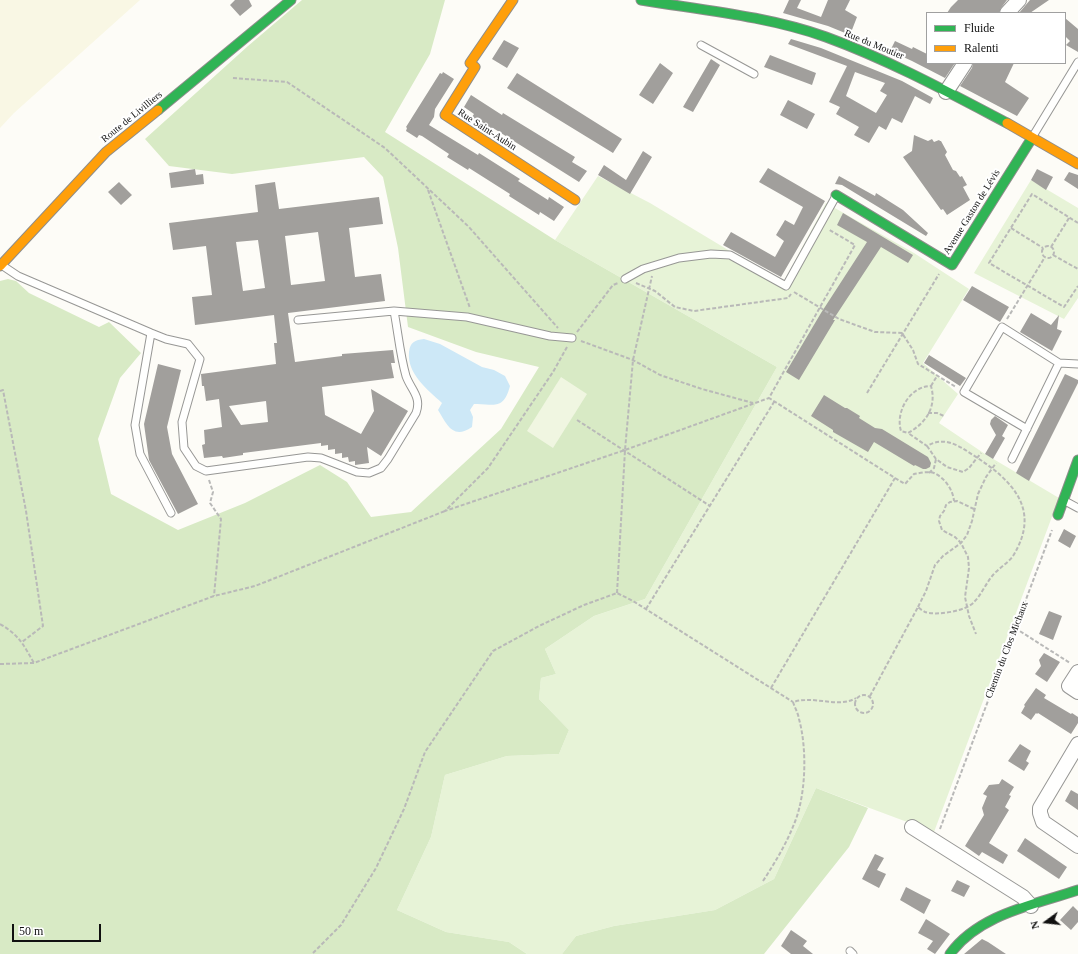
<!DOCTYPE html>
<meta charset="utf-8">
<style>
body{margin:0}
#map{position:relative;width:1078px;height:954px;overflow:hidden;background:#fdfcf7;font-family:"Times New Roman",serif}
canvas{display:block}
.legend{position:absolute;left:926px;top:12px;width:140px;height:52px;box-sizing:border-box;background:#fff;border:1px solid #a0a0a0;margin:0;padding:5px 7px;list-style:none;font-size:12px;color:#111}
.legend li{display:flex;align-items:center;gap:8px;height:20px}
.legend b{width:20px;border:1px solid #a0a0a0}
.north{position:absolute;left:1026px;top:902px;width:40px;height:40px;-webkit-text-stroke:3px #fff;paint-order:stroke;rotate:255deg;font-size:11px;font-weight:700;line-height:16px;text-align:center;color:#111}
.north::after{content:'';display:block;margin:auto;width:14px;height:18px;background:#111;clip-path:polygon(50% 0,100% 100%,50% 72%,0 100%)}
.scale{position:absolute;left:12px;top:924px;width:89px;height:18px;box-sizing:border-box;border:2px solid #111;border-top:0;padding-left:5px;font-size:12px;line-height:14px;white-space:nowrap;color:#111;-webkit-text-stroke:3px #fff;paint-order:stroke}
</style>
<div id="map">
<canvas width="1078" height="954"></canvas>
<ul class="legend">
<li><b style="height:5px;background:#30b455"></b>Fluide</li>
<li><b style="height:5px;background:#ff9f0a"></b>Ralenti</li>
</ul>
<div class="north">N</div>
<div class="scale">50 m</div>
</div>
<script>
const ctx = document.querySelector('canvas').getContext('2d');
ctx.lineJoin = 'round';
function fillPath(path, color) { ctx.fillStyle = color; ctx.fill(path, 'evenodd'); }
function trace(path, color, width, dash) { ctx.strokeStyle = color; ctx.lineWidth = width; ctx.lineCap = dash ? 'butt' : 'round'; ctx.setLineDash(dash || []); ctx.stroke(path); }
function write(font, color, halo, rows, align = 'center') {
  ctx.font = font + ' "Times New Roman",serif'; ctx.lineWidth = 4; ctx.setLineDash([]); ctx.textBaseline = 'middle'; ctx.strokeStyle = halo; ctx.fillStyle = color; for (const [text, x, y, turn = 0] of rows) {
    ctx.save(); ctx.translate(x, y); ctx.rotate((+turn || 0) * Math.PI / 180); ctx.textAlign = isNaN(turn) ? turn : align; if (halo) ctx.strokeText(text, 0, 0); ctx.fillText(text, 0, 0); ctx.restore();
  }
}
const farmland = new Path2D(`
 M0,0H140L14,113L0,128Z`);
const green = new Path2D(`
 M598,176L650,203L783,283L826,203L914,253L969,289L923,363L958,394L939,423L985,454L1059,498L934,832L816,788L774,879L715,910L614,926L576,936L562,954H527L509,942L446,932L397,910L431,837L445,775L507,756L559,754L569,730L539,699L541,678L556,674L545,649L594,616L645,599L777,367L555,240Z
 M1031,180L1078,208V298L1064,319L974,273Z`);
const forest = new Path2D(`
 M302,0H445L430,54L385,132L555,240L777,367L645,599L594,616L545,649L556,674L541,678L539,699L569,730L559,754L507,756L445,775L431,837L397,910L446,932L509,942L527,954H0V281L8,279L16,281L29,293L99,327L109,322L141,353L120,378L98,439L111,494L178,530L245,503L320,465L347,482L371,517L411,512L501,429L539,367L476,352L408,327L398,248L383,177L364,157L232,174L169,166L145,139L248,46Z
 M816,788L868,808L849,847L764,954H562L576,936L614,926L715,910L774,879Z`);
const pitch = new Path2D(`
 M561,377L587,394L553,448L527,431Z`);
const water = new Path2D(`
 M424,339L440,344L482,367L494,370L505,376L510,386C503,412 493,403 474,404L470,410L473,417L472,427C453,440 447,425 438,410L442,403C427,389 407,374 409,352C410,342 415,340 424,339Z`);
const building = new Path2D(`
 M235,0H249L252,6L240,16L230,5Z
 M789,0H801L797,8L821,17L828,0H850L845,10L857,17L850,35L828,26L783,13Z
 M958,0H1007L1001,8L999,13H947L951,7Z
 M1030,0H1049L1030,13H1019Z
 M1065,18L1078,29V52L1066,45L1070,41L1065,36Z
 M791,39L821,48L902,81L933,98L930,104L915,96L902,123L892,118L886,130L879,126L869,143L854,135L859,127L836,114L840,107L829,102L847,66L788,44ZM855,72L885,83L880,91L887,95L876,113L846,96Z
 M504,40L519,48L507,68L492,59Z
 M895,41L912,49L913,47L927,54V63H955L945,78L912,61L890,51Z
 M770,55L816,73L812,85L764,67Z
 M711,59L720,65L693,112L683,107Z
 M660,63L673,73L653,104L639,95Z
 M973,63H1014L1005,82L1029,98L1017,116L960,86L972,68Z
 M443,72L454,79L435,109L434,117L429,125L478,155L479,153L520,179L518,181L548,200L549,197L564,207L554,221L540,212L539,215L509,196L510,194L469,168L468,170L447,157L449,154L422,136L419,135L417,138L406,131L407,128L406,127L440,73L442,74Z
 M517,73L622,139L613,153L507,88Z
 M471,95L502,115L503,113L575,157L572,162L587,171L579,182L493,128V130L472,117L474,114L464,107Z
 M788,100L815,114L807,129L780,115Z
 M914,135L928,141L932,139L934,142L939,140L940,141H941L947,152L945,155L953,170L956,171L960,177L962,176L967,185L963,187L970,200L947,215L943,209L941,210L903,157L912,151Z
 M643,151L652,157L630,194L598,175L604,165L626,180Z
 M768,168L825,201L781,277L723,245L731,232L775,257L784,241L776,235L785,220L794,225L803,207L759,182Z
 M195,169L196,175L203,174L204,184L171,188L169,173Z
 M1037,169L1053,177L1046,190L1031,180Z
 M1069,172L1078,175V189L1064,180Z
 M839,176L875,196L876,193L903,210L928,233L926,236L842,185L835,184Z
 M119,182L132,195L121,205L108,192Z
 M275,182L279,209L379,197L383,224L349,228L355,277L381,274L385,301L288,313L295,362L342,356V354L393,350L395,363H391L394,378L322,387L325,415L361,434L374,411L371,389L408,411L381,456L367,447L369,463L355,465V461L349,462L348,457L342,458V453L335,454V449L328,450V445L321,446V443L243,453V455L223,458L222,456L204,458L202,445L205,444L204,430L222,427L219,399L206,401L204,386H202L201,374L276,364L274,343H277L274,315L195,325L192,297L212,295L206,246L173,250L169,223L258,212L255,185ZM318,232L325,281L291,285L285,236ZM258,240L265,288L243,291L236,242ZM266,401L268,422L241,425L229,406Z
 M843,213L913,255L908,263L881,247L833,320H835L799,380L786,372L821,313L867,242L837,225Z
 M972,286L1009,307L1000,322L963,300Z
 M1031,313L1051,325L1059,315L1057,329L1062,331L1052,351L1020,332Z
 M929,355L966,378L960,386L924,363Z
 M158,364L181,370L167,427L172,454L198,504L178,514L149,460L144,424Z
 M1065,374L1078,380V383L1029,481L1016,473Z
 M824,395L845,408H847L860,416L859,418L875,428L882,429L928,457L931,463L930,467L926,469H923L915,465L914,466L874,442L868,452L833,432V430L811,416Z
 M995,416L1008,425L1002,436L1005,438L993,459L985,454L996,435L992,428L990,424L991,420Z
 M1064,529L1076,536L1070,548L1058,541Z
 M1049,611L1062,616L1053,640L1039,634Z
 M1044,653L1060,662L1047,682L1035,674L1041,666L1039,660Z
 M1036,688L1046,695L1044,698L1071,714L1072,713L1078,717V723L1071,734L1038,713L1037,714L1036,713L1031,720L1021,713L1025,706L1024,705Z
 M1020,744L1031,751L1026,761L1029,763L1024,771L1008,761Z
 M1002,779L1014,787L1009,795L1011,796L1005,807L1009,810L989,843L1008,855L1003,864L982,852L979,856L965,846L984,815L982,808L987,796L983,794L989,785L999,784Z
 M1071,790L1078,794V810L1065,801Z
 M1025,838L1067,867L1059,879L1017,851Z
 M875,854L884,858L877,870L886,874L879,888L862,879Z
 M957,880L970,886L964,897L951,891Z
 M906,887L931,900L924,914L900,900Z
 M1073,906L1078,911V922L1071,930L1060,920Z
 M926,919L950,934L935,954L927,949L933,941L918,933Z
 M791,930L807,941L803,946L813,954H791L781,946Z
 M982,939L988,942L1006,954H964Z`);
const path = new Path2D(`
 M233,78L287,82L385,148L469,227L558,328
 M428,190L470,308
 M1078,223L1032,194L989,263L1064,307L1078,286
 M1011,228L1043,248
 M1042 252a6 6 0 1 1 12 0a6 6 0 1 1-12 0Z
 M1051,247L1069,218
 M1053,255L1078,269
 M636,283L655,291L675,307L694,311L788,298L791,294
 M794,292L839,319L875,332L902,333L913,350L918,364L956,387
 M1007,319L1045,257
 M577,332L613,285L618,283
 M581,341L633,360L660,375L702,389L753,403
 M567,347L553,372L488,468L445,511L625,450L769,398
 M931,386L937,376
 M0,391L3,390L26,511L43,626L22,642
 M867,393L939,274
 M928,413H937L944,416
 M577,420L710,506
 M927,446L936,459L947,467L963,472L969,468L981,453
 M929,473L934,468L936,459
 M895,478L905,484L914,474C920,473 928,471 934,473C945,478 953,490 954,501
 M209,480L213,492L210,503L221,519L214,596
 M974,509L957,501L950,502L946,505L944,511L940,516L939,521L942,530L955,537L961,543L968,557L969,568L965,597L969,616L976,634
 M617,593L625,450L633,360L652,276
 M918,607L926,591L935,565L943,556L961,543L967,535L972,521L978,494L986,477L996,463
 M646,609L774,402
 M0,624C19,635 23,644 34,663
 M1015,628L1070,663
 M0,664L34,663L214,596L255,586L445,511
 M771,688L895,478L769,398L855,245L828,229
 M855 704a9 9 0 1 1 18 0a9 9 0 1 1-18 0Z
 M870,696L918,607C920,609 923,611 925,612C936,616 967,611 974,602C982,594 986,583 993,575C999,568 1008,563 1013,556C1042,509 1012,480 973,455C958,445 944,436 927,446L908,433C926,423 937,407 931,386C910,386 895,412 901,431L908,433
 M940,829L1052,530
 M763,881C776,861 788,841 796,819C806,791 807,748 799,719C798,713 795,708 793,702C797,701 801,700 805,700C822,699 841,707 856,698
 M313,953L341,925L376,868L404,809L425,752L493,651L539,626L584,605L617,593L633,601L793,702`);
const lane = new Path2D(`
 M701,45L754,74
 M1033,136L1078,62
 M3,266L18,276L151,333L166,339L188,344L200,359L182,422L184,448L196,466L206,471L308,457L321,458L357,472L369,473L381,468L388,459L416,413C422,397 411,390 406,376C400,355 398,332 394,311L298,320
 M625,279L643,269L679,258L711,254L730,255L786,286L836,196
 M394,311L467,317L550,336L572,338
 M151,333L135,425L140,454L171,513
 M1027,429L964,392L1002,327L1059,363
 M1012,459L1059,363L1078,364
 M1065,501L1078,508
 M850,951L853,954`);
const street = new Path2D(`
 M1007,13L1019,0
 M946,92L965,63
 M1078,672L1069,686L1078,692
 M1078,744L1040,808V813L1043,822L1078,846
 M912,827L1023,897L1031,906`);
const fast = new Path2D(`
 M641,0C702,10 767,16 826,37C889,60 948,92 1007,123
 M158,110L291,0
 M836,195L952,265L1032,138
 M1058,515L1078,460
 M950,954C979,914 1034,905 1078,890`);
const slow = new Path2D(`
 M513,0L470,63L475,67L445,115L575,200
 M1007,123L1078,164
 M0,266L106,152L158,110`);
const streetNames = [
 ["Rue du Moutier",874,45,22],
 ["Route de Livilliers",132,117,-39],
 ["Rue Saint-Aubin",487,130,33],
 ["Avenue Gaston de Lévis",972,212,-58],
 ["Chemin du Clos Michaux",1007,650,-69]
];
fillPath(farmland, '#f9f7e4');
fillPath(green, '#e7f3d7');
fillPath(forest, '#d8eac5');
fillPath(pitch, '#f0f6e1');
fillPath(water, '#cde8f7');
fillPath(building, '#a19f9c');
trace(lane, '#979795', 9);
trace(street, '#979795', 16);
trace(fast, '#8e8d8b', 11);
trace(slow, '#8e8d8b', 11);
trace(path, '#b9b9b8', 2, [4, 2]);
trace(lane, '#fffffe', 7);
trace(street, '#fffffe', 14);
trace(fast, '#30b455', 9);
trace(slow, '#ff9f0a', 9);
write('10px', '#111', '#fff', streetNames);
</script>
